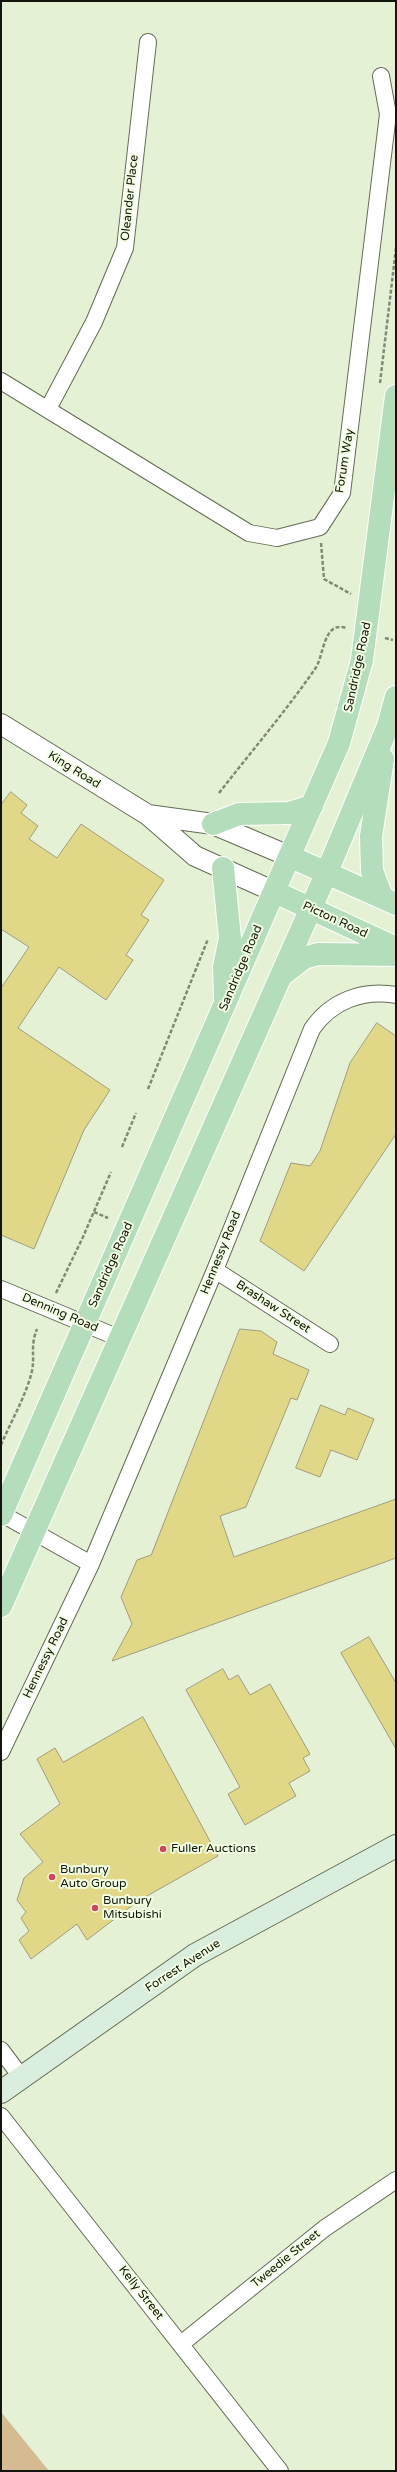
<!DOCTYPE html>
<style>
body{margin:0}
#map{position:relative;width:397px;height:2472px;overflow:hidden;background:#e5f1d4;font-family:"Varela Round",sans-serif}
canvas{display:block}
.frame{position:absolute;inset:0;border:2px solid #12160c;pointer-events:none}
</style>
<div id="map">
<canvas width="397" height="2472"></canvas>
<div class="frame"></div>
</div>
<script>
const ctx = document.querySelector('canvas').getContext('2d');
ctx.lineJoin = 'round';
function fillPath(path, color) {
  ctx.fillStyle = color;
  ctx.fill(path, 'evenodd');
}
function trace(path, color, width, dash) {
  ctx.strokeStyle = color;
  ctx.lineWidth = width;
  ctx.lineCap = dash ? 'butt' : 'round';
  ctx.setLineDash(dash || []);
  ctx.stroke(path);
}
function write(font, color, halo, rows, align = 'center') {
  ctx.font = font + ' "Varela Round",sans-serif';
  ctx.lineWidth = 4;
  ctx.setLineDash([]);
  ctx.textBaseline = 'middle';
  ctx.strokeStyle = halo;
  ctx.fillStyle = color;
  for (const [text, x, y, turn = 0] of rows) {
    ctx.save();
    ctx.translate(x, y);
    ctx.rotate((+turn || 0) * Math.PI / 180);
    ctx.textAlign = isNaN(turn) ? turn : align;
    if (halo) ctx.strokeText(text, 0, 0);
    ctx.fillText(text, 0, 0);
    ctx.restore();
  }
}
const green = new Path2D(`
 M1,2412L49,2471H1Z`);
const building = new Path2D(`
 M11,792L27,805L21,813L38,826L29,839L57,858L81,824L164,880L141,915L149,920L126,955L133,960L106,1000L59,967L18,1028L110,1090L84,1130L34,1249L1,1235V988L29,947L1,929V805Z
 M377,1023L396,1036V1134L304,1271L260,1241L291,1163L310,1166L320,1151L350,1063Z
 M240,1329L261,1331L277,1342L273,1354L309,1370L297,1400L291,1398L246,1507L220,1516L234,1557L396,1499V1558L112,1661L132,1624L121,1597L137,1560L151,1555Z
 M321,1405L345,1415L348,1408L374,1419L357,1460L331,1450L320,1477L296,1468Z
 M369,1637L396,1683V1749L341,1653Z
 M223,1669L229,1680L238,1675L250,1695L270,1684L310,1754L303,1758L310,1771L289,1783L296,1796L245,1825L228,1794L240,1787L186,1690Z
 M143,1717L218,1856L138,1901L87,1940L77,1924L31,1959L19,1940L29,1931L21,1918L26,1912L17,1900L24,1878L43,1862L20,1834L60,1804L37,1759L55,1748L63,1762Z`);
const path = new Path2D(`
 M380,383L396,248
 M321,543L324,579L351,594
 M385,638L393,640
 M219,793C251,752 285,712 315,669C324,657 323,620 346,628
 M148,1089L208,939
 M122,1147L136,1113
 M94,1212L108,1218
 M56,1293L83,1237L111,1172
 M1,1445C11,1421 26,1396 32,1371C35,1356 30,1346 37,1329`);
const minor = new Path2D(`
 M1,381L249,533L277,538L320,527L342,493L388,114L381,76
 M48,409L94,322L125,248L148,42
 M215,1270L330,1344
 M1,1289L119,1338
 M2,1514L91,1564
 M1,1752L91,1564L215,1270L312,1029C331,1001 363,989 396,995
 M1,2050L22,2078
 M1,2116L280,2471
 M181,2344L325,2228L396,2180`);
const tertiary = new Path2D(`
 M1,724L148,815L195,856L275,892
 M148,815L213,824L291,857`);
const secondary = new Path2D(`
 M1,2092L195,1955L396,1846`);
const primary = new Path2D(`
 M213,824L239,814L289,813L312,806
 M291,857L396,904
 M223,868L230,938L224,967L225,998
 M275,892L396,948
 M382,897L372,871L371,836L383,759
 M282,975L304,958L318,954L396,955
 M1,1515L339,743L362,660L396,396
 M1,1606L327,872L388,726L396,697`);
const markers = [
 [163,1849,4,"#d4445f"],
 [52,1877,4,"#d4445f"],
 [95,1908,4,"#d4445f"]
];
const streetNames = [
 ["Oleander Place",130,198,-84],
 ["Forum Way",345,461,-81],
 ["Sandridge Road",358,667,-78],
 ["King Road",74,770,32],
 ["Picton Road",335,920,25],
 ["Sandridge Road",241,968,-67],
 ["Hennessy Road",221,1253,-68],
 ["Sandridge Road",111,1265,-66],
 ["Brashaw Street",273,1307,33],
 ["Denning Road",60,1313,23],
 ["Hennessy Road",46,1658,-64],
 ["Forrest Avenue",183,1966,-33],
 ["Tweedie Street",286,2259,-39],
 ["Kelly Street",141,2293,52]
];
const poiNames = [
 ["Fuller Auctions",171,1849],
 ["Bunbury",60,1870],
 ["Auto Group",60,1884],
 ["Bunbury",103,1901],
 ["Mitsubishi",103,1915]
];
fillPath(green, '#d4bb91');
fillPath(building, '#e0d887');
trace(building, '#9f9c80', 1);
trace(minor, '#626c53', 18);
trace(tertiary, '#626c53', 22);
trace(secondary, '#626c53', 24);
trace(primary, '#fff', 24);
trace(path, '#818a76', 2.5, [4, 2]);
trace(minor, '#fff', 16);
trace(tertiary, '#fff', 20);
trace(secondary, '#daeedd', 22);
trace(primary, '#b4ddbb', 22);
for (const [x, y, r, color] of markers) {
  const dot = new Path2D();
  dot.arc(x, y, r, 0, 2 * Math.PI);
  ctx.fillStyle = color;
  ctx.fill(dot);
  trace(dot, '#f2fee1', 1.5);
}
write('12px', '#12160c', '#f2fee1', streetNames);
write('12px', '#12160c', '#f2fee1', poiNames, 'left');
</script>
